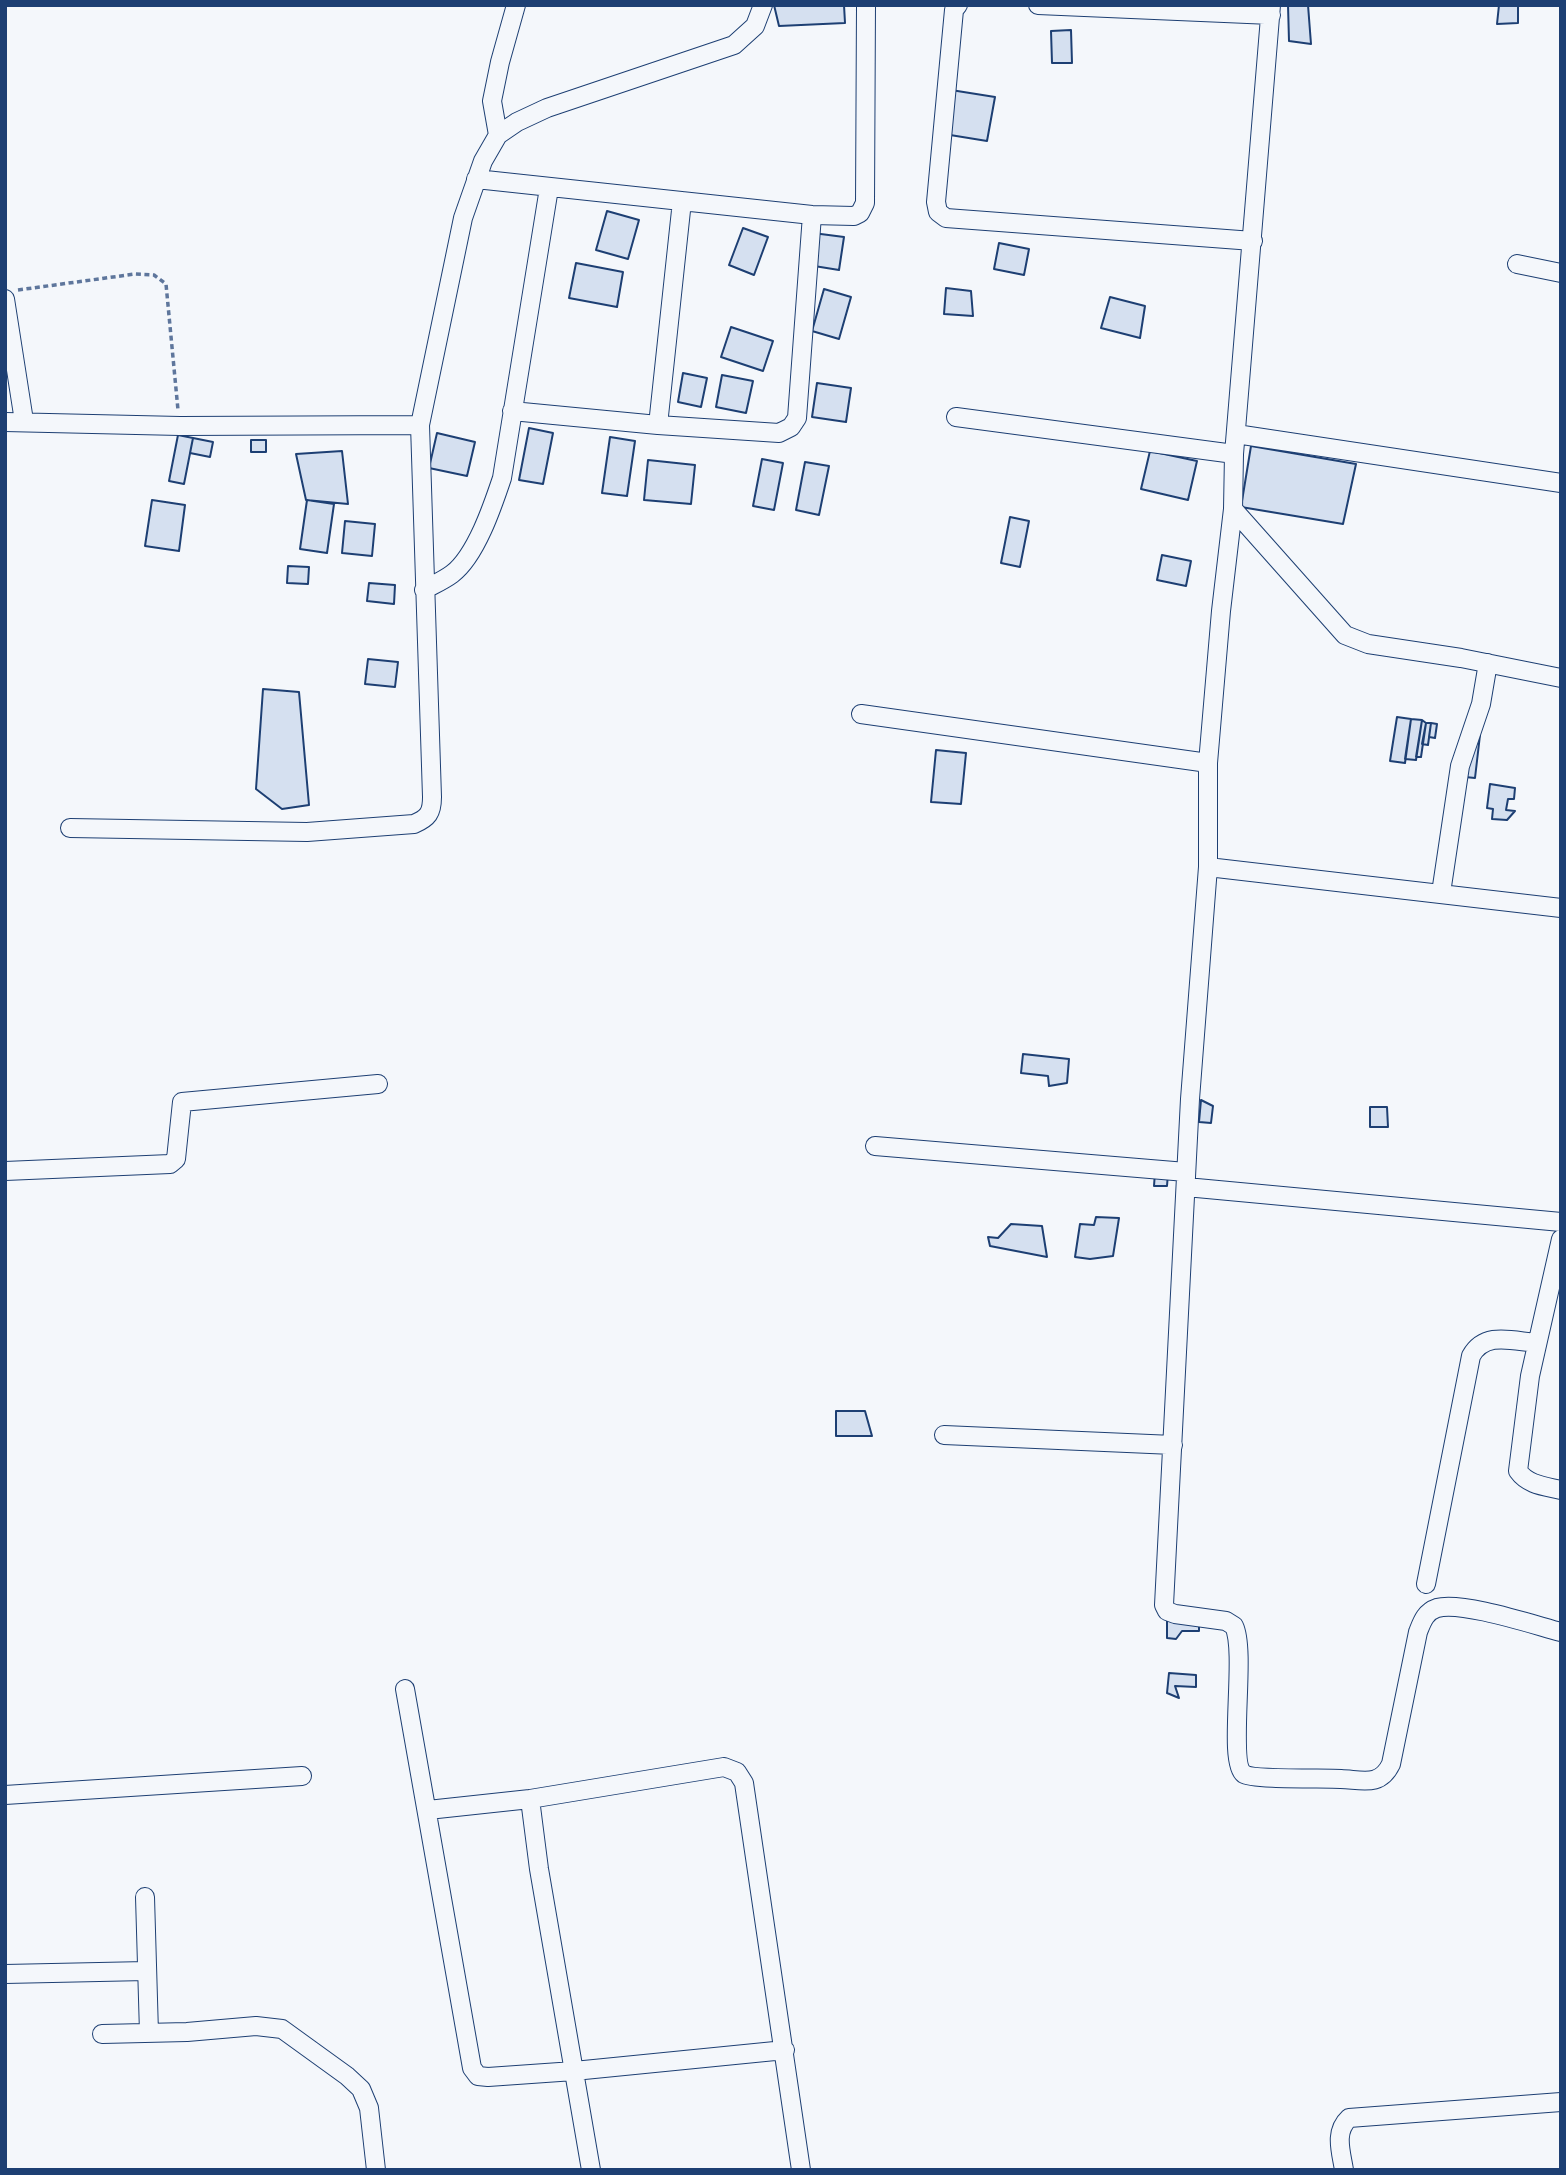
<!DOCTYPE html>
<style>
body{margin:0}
#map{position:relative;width:1566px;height:2175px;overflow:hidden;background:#f4f7fb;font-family:"Roboto Serif",serif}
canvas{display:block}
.frame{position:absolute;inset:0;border:7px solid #1d3f73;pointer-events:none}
</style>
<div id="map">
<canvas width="1566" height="2175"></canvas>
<div class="frame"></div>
</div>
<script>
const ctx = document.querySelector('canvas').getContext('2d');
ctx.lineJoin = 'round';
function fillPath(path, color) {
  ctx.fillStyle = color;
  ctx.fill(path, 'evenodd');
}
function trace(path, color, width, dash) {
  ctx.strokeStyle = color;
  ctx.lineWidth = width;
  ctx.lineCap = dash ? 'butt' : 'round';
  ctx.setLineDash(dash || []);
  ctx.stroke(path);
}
const building = new Path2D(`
 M774,5H844L845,23L779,26Z
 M1288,5H1308L1311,44L1289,41Z
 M1499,5H1518V23L1497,24Z
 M1071,30L1072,63H1052L1051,31Z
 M951,90L995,97L987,141L944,134Z
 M607,211L639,220L628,259L596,250Z
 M743,228L768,237L754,275L729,265Z
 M813,233L844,237L839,270L808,265Z
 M999,243L1029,249L1024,275L994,269Z
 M576,263L623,272L617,307L569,298Z
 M946,288L971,291L973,316L944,314Z
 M824,289L851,297L839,339L812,331Z
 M1110,297L1145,306L1140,338L1101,328Z
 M731,327L773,341L763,371L721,357Z
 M683,373L707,378L701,407L678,402Z
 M722,375L753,381L746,413L716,407Z
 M817,383L851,388L846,422L812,417Z
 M529,428L553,433L543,484L519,480Z
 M437,433L475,442L467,476L429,468Z
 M178,435L193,438L184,484L169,481Z
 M610,437L635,441L627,496L602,493Z
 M193,438L213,442L210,457L190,453Z
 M251,440H266V452H251Z
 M1251,446L1356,464L1343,524L1241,507Z
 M342,451L348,504L306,500L296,454Z
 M1150,451L1197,461L1188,500L1141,489Z
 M762,459L783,463L774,510L753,506Z
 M648,460L695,465L691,504L644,500Z
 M805,462L829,466L819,515L796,510Z
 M152,500L185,505L179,551L145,546Z
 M307,500L334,504L327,553L300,549Z
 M1010,517L1029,521L1020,567L1001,563Z
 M345,521L375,524L372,556L342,553Z
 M1162,555L1191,561L1186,586L1157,580Z
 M288,566L309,567L308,584L287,583Z
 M369,583L395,585L394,604L367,601Z
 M368,659L398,662L395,687L365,684Z
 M263,689L299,692L309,805L282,809L256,789Z
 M1397,717L1411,719L1405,763L1390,761Z
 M1411,719L1422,720L1416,760L1405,759Z
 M1422,720L1426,723L1421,757H1416Z
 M1426,723H1431L1428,745L1422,744Z
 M1431,723L1437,724L1435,738L1429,737Z
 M1471,734L1480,735L1475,778L1465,777Z
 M936,750L966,753L961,804L931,802Z
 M1490,784L1515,788L1514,799H1508L1506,810L1515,811L1507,820L1492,819L1493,809L1487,808Z
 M1023,1054L1069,1059L1067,1083L1049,1086L1048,1076L1021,1073Z
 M1201,1100L1213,1106L1211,1123L1199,1122Z
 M1370,1107H1387L1388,1127H1370Z
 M1155,1172L1168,1173L1167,1186H1154Z
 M1096,1217L1119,1218L1113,1256L1090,1259L1075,1257L1080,1224L1094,1225Z
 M1011,1224L1042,1226L1047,1257L990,1246L988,1237L998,1238Z
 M836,1411H865L872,1436H836Z
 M1167,1620H1199V1631H1182L1176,1639L1167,1638Z
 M1169,1673L1196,1675V1687L1175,1686L1179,1698L1167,1693Z`);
const path = new Path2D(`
 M18,290L135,274L154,275L166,284L178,410`);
const minor = new Path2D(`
 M958,5L954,10L936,202L938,212L946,218L1253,241
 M1038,5L1271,15
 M1271,5L1234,454L1233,509L1221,611L1208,763V867L1190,1099L1164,1605L1167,1611L1175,1614L1226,1621L1234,1626C1247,1653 1227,1762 1244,1774C1253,1780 1325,1778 1341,1779C1363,1780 1380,1787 1391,1764L1418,1632C1422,1622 1425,1612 1437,1608C1462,1601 1534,1625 1561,1632
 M498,135L492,101L500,62L516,5
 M476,179L812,215L854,216L860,213L865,203L866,5
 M1517,264L1561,273
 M5,299L24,421
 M512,411L658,425L779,433L791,427L797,418L812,215
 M956,417L1234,454
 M5,422L180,426L420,425
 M658,425L682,201
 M1236,434L1561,483
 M1233,509L1345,635L1368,644L1461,658L1561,678
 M424,590C433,585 444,580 452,574C476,556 493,505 502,478L549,188
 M861,714L1208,763
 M70,828L307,832L414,824C428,818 432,813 432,797L420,425L463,218L483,161L498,135L517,122L547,108L734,45L755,26L763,5
 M1208,867L1561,908
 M1441,893L1460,766L1481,704L1488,663
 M875,1146L1186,1172
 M5,1171L170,1164L176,1159L182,1102L378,1084
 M1186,1187L1561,1222
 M1561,1239L1530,1376L1518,1471C1528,1485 1544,1486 1561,1490
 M944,1435L1173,1445
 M1426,1584L1471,1356C1485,1331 1512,1341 1537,1343
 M405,1689L472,2068L478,2076L488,2077L574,2071L785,2050
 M5,1795L302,1776
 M530,1799L539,1869L591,2170
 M428,1810L530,1799L724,1767L737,1772L744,1783L801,2170
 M145,1897L149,2033
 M5,1974L146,1971
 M102,2034L187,2032L256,2026L282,2029L347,2076L361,2089L369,2108L376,2170
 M1344,2170C1341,2151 1334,2132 1349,2118L1561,2102`);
fillPath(building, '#d5e0f0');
trace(building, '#1d3f73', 2);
trace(minor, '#1d3f73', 20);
trace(path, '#5e769c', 3.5, [5, 3.5]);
trace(minor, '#f4f7fb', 18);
</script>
